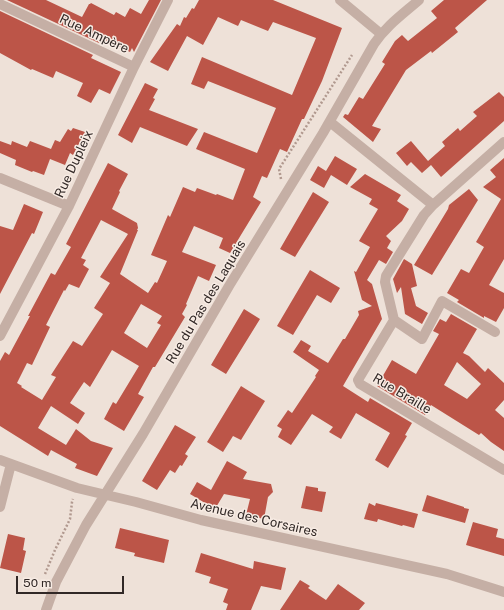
<!DOCTYPE html>
<meta charset="utf-8">
<style>
body{margin:0}
#map{position:relative;width:504px;height:610px;overflow:hidden;background:#eee1d8;font-family:"Public Sans",sans-serif}
canvas{display:block}
.scale{position:absolute;left:16px;top:576px;width:108px;height:18px;box-sizing:border-box;border:2px solid #312826;border-top:0;padding-left:5px;font-size:12px;line-height:14px;white-space:nowrap;color:#312826;-webkit-text-stroke:3px #f7ebe3;paint-order:stroke}
</style>
<div id="map">
<canvas width="504" height="610"></canvas>
<div class="scale">50 m</div>
</div>
<script>
const ctx = document.querySelector('canvas').getContext('2d');
ctx.lineJoin = 'round';
function fillPath(path, color) {
  ctx.fillStyle = color;
  ctx.fill(path, 'evenodd');
}
function trace(path, color, width, dash) {
  ctx.strokeStyle = color;
  ctx.lineWidth = width;
  ctx.lineCap = dash ? 'butt' : 'round';
  ctx.setLineDash(dash || []);
  ctx.stroke(path);
}
function write(font, color, halo, rows, align = 'center') {
  ctx.font = font + ' "Public Sans",sans-serif';
  ctx.lineWidth = 3;
  ctx.setLineDash([]);
  ctx.textBaseline = 'middle';
  ctx.strokeStyle = halo;
  ctx.fillStyle = color;
  for (const [text, x, y, turn = 0] of rows) {
    ctx.save();
    ctx.translate(x, y);
    ctx.rotate((+turn || 0) * Math.PI / 180);
    ctx.textAlign = isNaN(turn) ? turn : align;
    if (halo) ctx.strokeText(text, 0, 0);
    ctx.fillText(text, 0, 0);
    ctx.restore();
  }
}
const building = new Path2D(`
 M7,0H46L82,17L89,4H90L91,3L114,15L116,12L125,17L130,8L141,14L149,0H161L134,52L132,48L130,52L101,38L99,43Z
 M199,0H273L342,28L322,81L304,119H302L287,152L280,149L267,178L262,176L253,197L261,202L230,253L219,248L223,238L194,226L182,252L216,265L209,281L198,276L186,304L187,305L182,314L185,317L155,367H153L138,394L144,397L124,431L104,419L113,402L116,404L139,366L112,350L90,387L84,382L70,403L85,413L78,424L51,406L38,428L66,445L76,429L91,441L113,448L97,476L75,468L77,464L51,450L48,456L0,426V361L5,352L9,355L30,316H28L51,273L55,275L71,247L66,244L108,163L128,174L119,191L120,192L112,209L137,223L138,228L137,230H138L120,274L148,293L155,282L157,283L167,261L151,255L168,215L170,217L183,187L195,192L197,188L216,195L217,194L233,200L245,169L196,149L204,132L257,153L276,108L208,81L204,89L191,84L202,57L292,95L316,38L273,22L268,31L241,20L238,26L218,17L203,45L187,36L168,71L150,62L177,24L180,26L184,17L186,18L192,8L194,9ZM101,220L128,234L100,277L110,283L94,308L103,314L82,346L73,341L51,375L56,377L42,400L21,387L22,386L17,383L27,363L32,365L50,327L46,325L64,290L65,291L69,284L79,288L89,269L83,265L86,260L81,258ZM141,304L162,316L157,323L161,325L147,348L124,333Z
 M444,0H487L455,28L458,32L432,53L431,51L406,70L372,126L381,129L373,142L343,117L345,114L348,115L359,97L363,99L385,64L382,62L395,41L402,35L408,41L437,18L431,11Z
 M0,11L93,55L91,58L121,72L110,94L99,89L91,103L77,96L83,83L56,71L53,78L32,69L31,70L0,53Z
 M145,83L158,89L153,98L155,99L149,110L198,129L187,146L140,127L132,143L118,135Z
 M499,92L504,97V121L441,177L431,165L422,173L411,162L407,166L396,153L411,141L428,161L445,146L442,142L458,128L460,131L477,116L473,112Z
 M73,128L85,132L73,155L70,153L65,165L50,159L44,175L33,171L32,172L15,165L16,160L0,153V141L11,145L12,141L27,147L30,141L51,149L55,140L60,142L68,129L71,131Z
 M335,156L357,169L347,185L331,175L324,188L310,180L318,166L326,171Z
 M504,158V259L489,285L504,293V308L496,322L484,316V318L457,302L459,300L447,293L461,269L469,273L484,247L476,242L501,199L483,187L496,177L490,170Z
 M365,174L401,195L397,201L409,209L402,221L386,236L391,241L387,248L393,252L386,264L379,260L367,280L372,284L382,319L343,386L368,402L370,398L412,423L405,435L407,436L388,468L375,460L390,433L356,413L341,439L329,432L333,427L312,414L291,445L278,437L282,429L277,426L288,410L292,413L316,377L315,376L319,370L293,352L301,340L311,346L308,351L328,363L343,339H345L359,315L358,311L372,306L362,300L354,271L356,272L370,247L359,241L378,209L369,204L372,199L350,187Z
 M469,189L478,200L432,275L414,265L448,209L449,205Z
 M313,192L329,202L295,257L280,249Z
 M24,204L43,212L34,234L32,233L0,294V226L13,230Z
 M404,259L412,264L417,286L411,288L416,306L428,313L422,324L405,314L401,287L397,293L393,279Z
 M310,270L340,288L331,303L317,295L293,335L277,326Z
 M244,309L260,319L226,374L211,365Z
 M451,314L477,329L463,353L469,356L485,372L488,368L504,383V400L495,410L504,418V451L491,442L481,433L479,435L431,405L425,415L377,386L392,360L416,374L439,334L433,331L440,319L446,322ZM457,362L481,384L467,399L444,385Z
 M241,386L265,401L241,440L233,436L223,452L207,442Z
 M175,425L196,437L185,454L188,456L182,466L180,465L175,473L170,470L157,490L142,481Z
 M227,461L247,472L243,479L271,484L273,492L268,497L264,519L246,515L250,499L224,494L215,509L190,494L197,482L211,490Z
 M306,486L318,488V491L326,492L322,512L301,508Z
 M427,495L464,507V508L469,509L465,523L422,511Z
 M369,503L375,506L376,503L418,514L414,528L403,525L402,526L378,519L377,522L364,519Z
 M473,522L498,529L496,537L504,539V556L466,545Z
 M120,528L169,540L164,563L134,556L135,553L115,548Z
 M8,534L25,538L23,550L26,551L21,573L0,568Z
 M201,553L253,569L254,561L286,568L281,590L261,586L251,610H226L228,604L223,602L228,589L209,583L211,577L195,572Z
 M300,580L310,586L308,588L326,600L338,584L365,603L359,610H280Z`);
const path = new Path2D(`
 M281,179L279,169L352,55
 M45,574L55,550L70,519L72,502L73,499`);
const minor = new Path2D(`
 M340,0L381,34
 M0,4L134,67
 M330,122L433,205L504,142
 M0,178L69,206
 M433,205L424,215L386,276L385,282L394,320L358,380L360,384L504,470
 M394,320L422,339L442,301L495,332
 M0,336L69,206L134,67L168,0
 M0,460L77,488L136,502L201,520L447,574L504,592
 M0,507L11,464
 M46,610L56,582L86,525L143,434L229,286L323,133L374,44C386,26 403,14 419,0`);
const streetNames = [
 ["Rue Ampère",94,34,25],
 ["Rue Dupleix",74,164,-65],
 ["Rue du Pas des Laquais",206,302,-59],
 ["Rue Braille",402,394,31],
 ["Avenue des Corsaires",254,518,13]
];
fillPath(building, '#bc5548');
trace(path, '#b1998f', 2.5, [2, 2]);
trace(minor, '#c5afa5', 10);
write('13px', '#312826', '#f7ebe3', streetNames);
</script>
